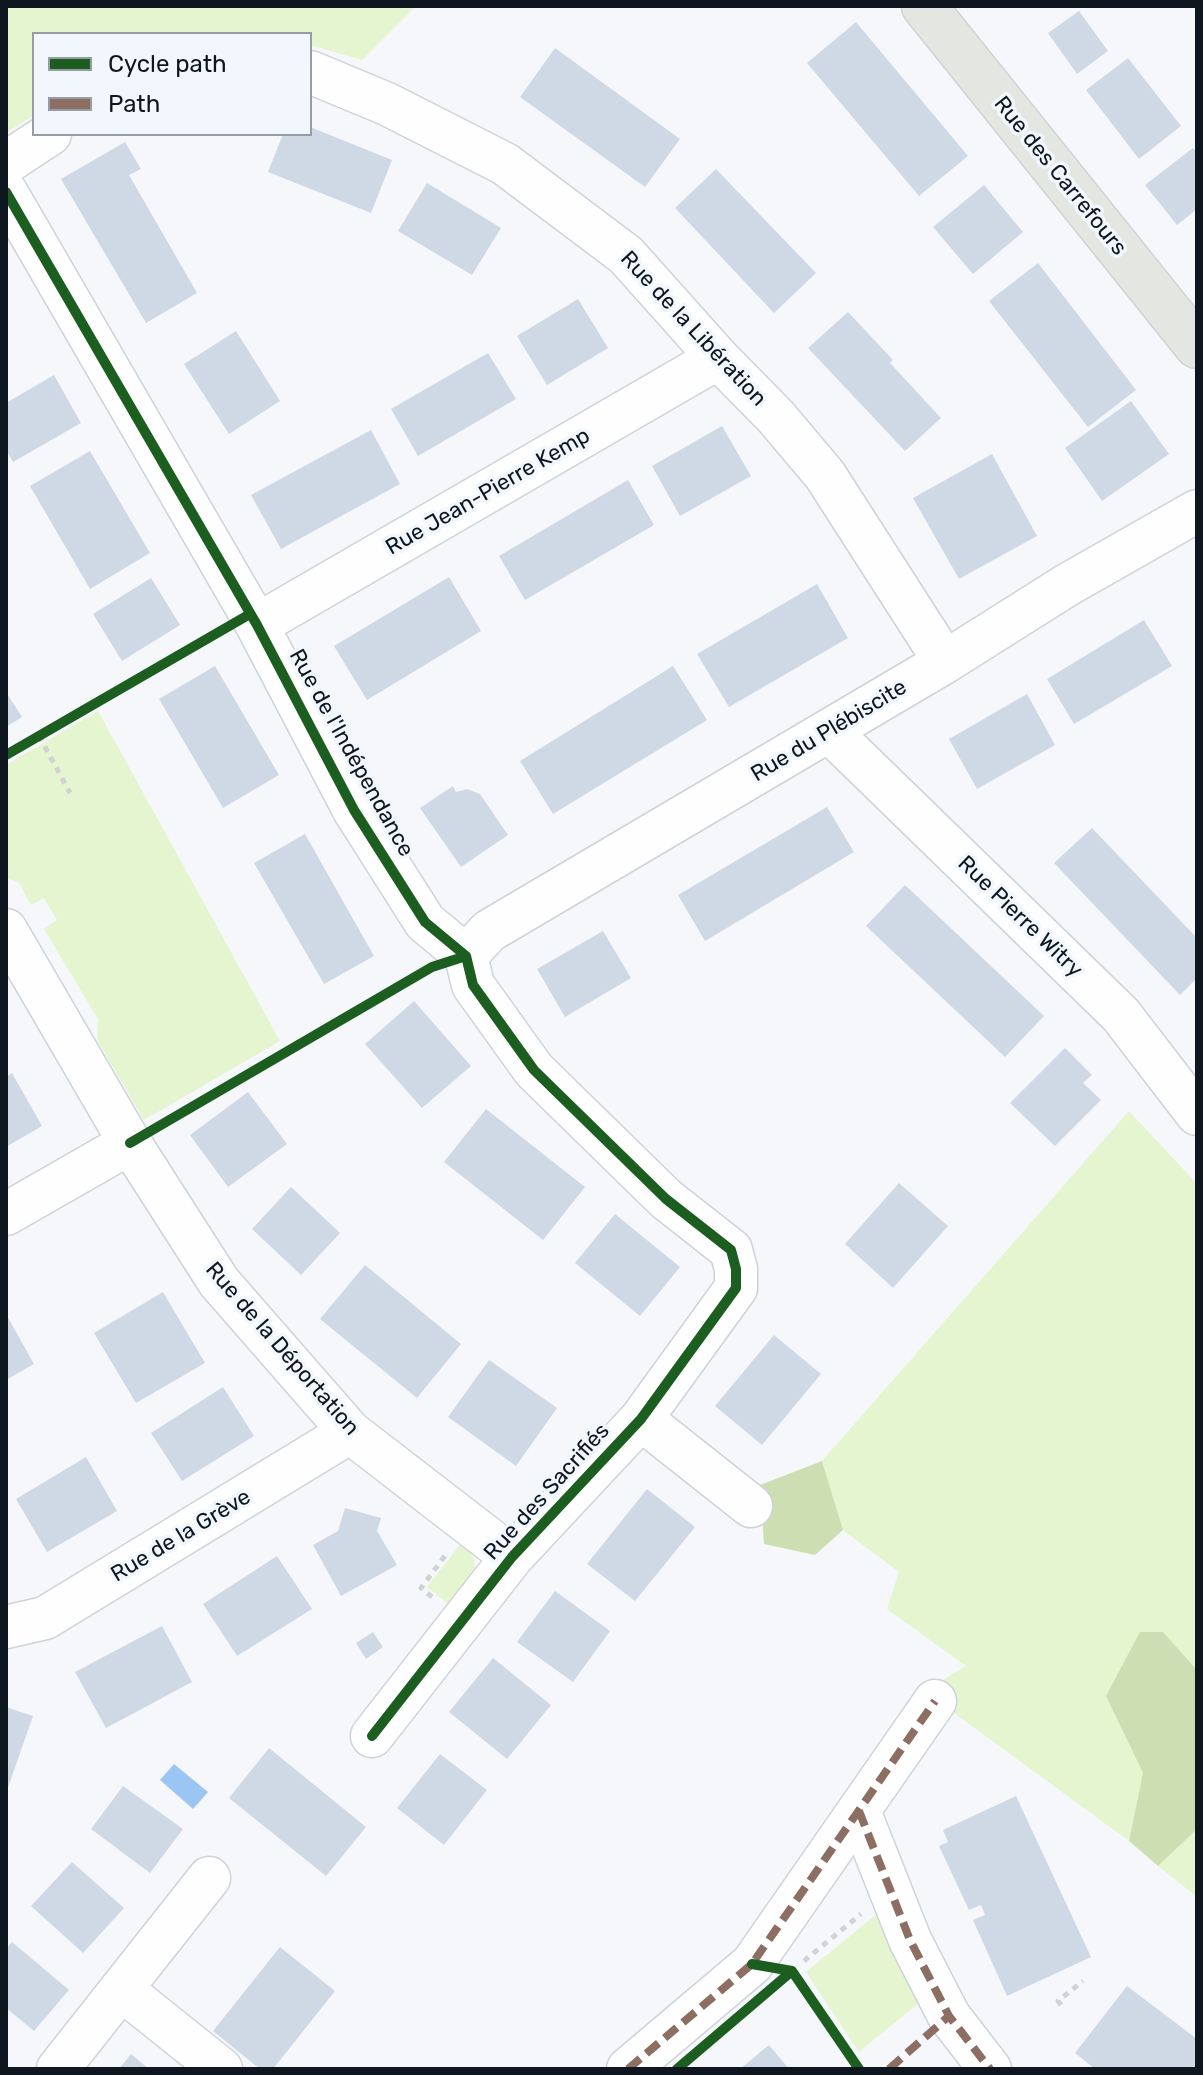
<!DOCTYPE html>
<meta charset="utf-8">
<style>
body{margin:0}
#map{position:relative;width:1203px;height:2075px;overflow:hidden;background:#f5f7fa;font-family:Rubik,sans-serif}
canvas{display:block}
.frame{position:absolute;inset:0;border:8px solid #0e1720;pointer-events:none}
.legend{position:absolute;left:32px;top:32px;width:280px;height:104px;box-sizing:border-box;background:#f2f7fd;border:2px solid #979da5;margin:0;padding:10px 14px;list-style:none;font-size:24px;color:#0e1720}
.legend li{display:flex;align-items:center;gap:16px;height:40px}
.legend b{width:40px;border:2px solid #979da5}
</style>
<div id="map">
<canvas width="1203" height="2075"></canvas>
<div class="frame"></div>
<ul class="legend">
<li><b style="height:10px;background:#1b5e20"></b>Cycle path</li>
<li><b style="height:10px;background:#8d6e63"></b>Path</li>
</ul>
</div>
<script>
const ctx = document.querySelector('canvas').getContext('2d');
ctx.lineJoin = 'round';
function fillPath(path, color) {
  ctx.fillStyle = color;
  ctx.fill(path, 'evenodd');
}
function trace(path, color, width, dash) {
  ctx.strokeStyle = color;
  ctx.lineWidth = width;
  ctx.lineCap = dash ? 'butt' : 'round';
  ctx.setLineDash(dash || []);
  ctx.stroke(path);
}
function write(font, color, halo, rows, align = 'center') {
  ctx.font = font + ' Rubik,sans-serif';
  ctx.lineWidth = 7;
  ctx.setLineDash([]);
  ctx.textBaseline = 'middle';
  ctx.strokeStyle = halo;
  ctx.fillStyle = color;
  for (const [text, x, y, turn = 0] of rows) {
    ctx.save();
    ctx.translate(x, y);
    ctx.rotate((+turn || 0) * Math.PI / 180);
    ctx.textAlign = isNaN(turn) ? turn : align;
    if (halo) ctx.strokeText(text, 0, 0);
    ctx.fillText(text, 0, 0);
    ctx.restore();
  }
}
const green = new Path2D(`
 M6,6H416L362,60L310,45V34H34V115L6,133Z
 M98,711L280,1041L144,1120L97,1040L98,1019L44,929L57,920L44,898L31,905L19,883L6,877V765Z
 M1129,1111L1197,1184V1670L1163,1632L1106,1696L1143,1773L1129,1841L924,1691L966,1666L887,1609L899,1572L843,1530L822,1461Z
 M463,1541C487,1568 470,1583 456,1610L427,1587Z
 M1197,1829V1897L1158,1866Z
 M878,1913L921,2001L859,2052L806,1972Z`);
const forest = new Path2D(`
 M822,1461L843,1530L815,1555L764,1544L760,1485Z
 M1140,1632H1163L1197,1670V1829L1158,1866L1129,1841L1143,1773L1106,1696Z`);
const water = new Path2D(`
 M174,1764L208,1792L193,1809L160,1780Z`);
const building = new Path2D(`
 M1079,11L1108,51L1077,74L1048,33Z
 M856,22L968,156L919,196L807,63Z
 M555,48L680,139L645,187L520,97Z
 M1128,58L1181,126L1139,159L1086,90Z
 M310,127L392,160L371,213L268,172L283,134H310Z
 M125,142L141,169L129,175L197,293L146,323L61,179Z
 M1193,148L1197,153V209L1177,225L1145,185Z
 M716,169L816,273L774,313L675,208Z
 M427,183L501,228L472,275L398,231Z
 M984,185L1023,232L973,274L933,227Z
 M1038,263L1136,390L1088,427L989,301Z
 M578,299L608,348L547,385L517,336Z
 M848,312L893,360L890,363L941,418L905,451L808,348Z
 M236,331L280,401L229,434L184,364Z
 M488,353L516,399L418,456L391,409Z
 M54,375L81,423L13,462L6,450V403Z
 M1131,401L1169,454L1102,501L1065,448Z
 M722,426L751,476L680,516L652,466Z
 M371,430L400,484L281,549L251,495Z
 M90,451L150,553L90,589L30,486Z
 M992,454L1037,536L959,579L913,498Z
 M628,480L654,525L525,600L499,556Z
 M449,577L481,631L367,700L334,646Z
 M151,578L180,625L122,661L93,614Z
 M817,584L848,638L729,707L697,654Z
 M1144,620L1172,666L1074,724L1047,679Z
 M215,666L279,775L223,808L159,699Z
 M673,666L707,720L553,814L520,761Z
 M6,692L22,717L6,727Z
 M1027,694L1055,745L977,789L949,739Z
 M453,786L456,792L467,789L480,794L508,835L461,867L420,808Z
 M827,807L854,852L705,941L678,895Z
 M1092,828L1197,938V978L1180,995L1054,863Z
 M305,834L374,956L324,984L254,863Z
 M905,885L1044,1016L1005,1057L866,926Z
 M603,931L631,978L565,1017L537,969Z
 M414,1001L471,1066L422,1108L365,1044Z
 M1065,1048L1092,1075L1083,1083L1101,1100L1055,1146L1010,1103Z
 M12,1073L42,1126L6,1147V1077Z
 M248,1092L287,1144L228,1187L190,1135Z
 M486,1109L585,1187L543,1240L444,1162Z
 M899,1183L948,1226L893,1288L845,1244Z
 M291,1187L340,1233L301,1275L252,1229Z
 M615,1214L680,1267L640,1316L575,1263Z
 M365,1265L461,1344L417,1398L320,1319Z
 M163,1292L205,1363L136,1403L94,1333Z
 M6,1314L34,1364L6,1380Z
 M774,1335L821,1374L762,1445L715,1406Z
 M489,1360L557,1408L516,1466L448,1417Z
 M223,1387L254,1436L182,1481L151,1433Z
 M86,1457L117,1511L47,1552L16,1499Z
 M647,1489L695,1527L635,1601L587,1564Z
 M345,1508L381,1518L377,1531L397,1565L341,1596L313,1545L338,1531Z
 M277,1556L312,1609L237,1656L203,1604Z
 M555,1591L610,1631L573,1682L517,1642Z
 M162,1626L192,1682L106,1728L75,1672Z
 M373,1632L383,1647L366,1659L356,1643Z
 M493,1658L551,1705L507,1759L449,1712Z
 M6,1707L33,1716L6,1793Z
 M269,1748L366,1827L326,1876L229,1798Z
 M440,1754L487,1790L444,1845L397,1808Z
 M123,1786L183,1829L150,1873L91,1829Z
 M1016,1796L1091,1957L1007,1996L973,1920L985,1915L981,1905L969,1910L939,1846L948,1842L943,1830Z
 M72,1862L124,1908L83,1953L31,1906Z
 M12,1942L69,1990L34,2031L6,2008V1949Z
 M280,1947L335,1991L273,2069H260L213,2031Z
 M1127,1986L1197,2039V2069H1095L1075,2053Z
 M769,2045L789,2069H740Z
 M131,2054L149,2069H119Z`);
const path = new Path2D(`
 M39,736L70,793
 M432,1597L421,1588L447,1553
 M804,1961L861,1914
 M1061,2005L1058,2001L1083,1981`);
const minor = new Path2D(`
 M310,72L387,104L505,164L626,255L718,358L776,417L825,475L945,662
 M6,163L50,134
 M6,192L257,625L354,810L425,922L466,956L473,985L534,1070L666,1199L731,1250L736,1269V1288L641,1419L512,1557L372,1736
 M257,625L718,358
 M829,731L1121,1015L1197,1114
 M6,930L130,1143L219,1282L350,1432L512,1557
 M466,956L489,931L945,662L1067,585L1197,511
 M6,1214L130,1143
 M641,1419L751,1506
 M6,1627L45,1618L350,1432
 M859,1811L910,1940L949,2016L990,2069
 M121,1989L221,2069
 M58,2069L209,1878
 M628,2069L752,1964L935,1701`);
const major = new Path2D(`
 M924,6L1197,346`);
const quiet = new Path2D(`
 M859,1811L910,1940L949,2016L990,2069
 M628,2069L752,1964L935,1701
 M889,2069L949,2016`);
const cycleway = new Path2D(`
 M6,192L257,625L354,810L425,922L466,956L473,985L534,1070L666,1199L731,1250L736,1269V1288L641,1419L512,1557L372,1736
 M6,755L250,614
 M130,1143L432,967L466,956
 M752,1964L792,1971L859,2069
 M677,2069L792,1971`);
const streetNames = [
 ["Rue des Carrefours",1060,176,51],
 ["Rue de la Libération",693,329,47],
 ["Rue Jean-Pierre Kemp",488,492,-30],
 ["Rue du Plébiscite",829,731,-31],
 ["Rue de l'Indépendance",351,753,61],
 ["Rue Pierre Witry",1020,917,44],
 ["Rue de la Déportation",282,1349,49],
 ["Rue des Sacrifiés",547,1492,-48],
 ["Rue de la Grève",181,1536,-31]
];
fillPath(green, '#e5f5cf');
fillPath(forest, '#cddfb2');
fillPath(water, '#9bc6f4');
fillPath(building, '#cfd9e5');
trace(minor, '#ced3da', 45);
trace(major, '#d0d2d5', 47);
trace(path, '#d1d2d4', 5, [6, 6]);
trace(minor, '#fefefe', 42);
trace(major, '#e4e6e1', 44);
trace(quiet, '#8d6e63', 8, [16, 8]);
trace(cycleway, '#1b5e20', 10);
write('22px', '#0e1720', '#f2f7fd', streetNames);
</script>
